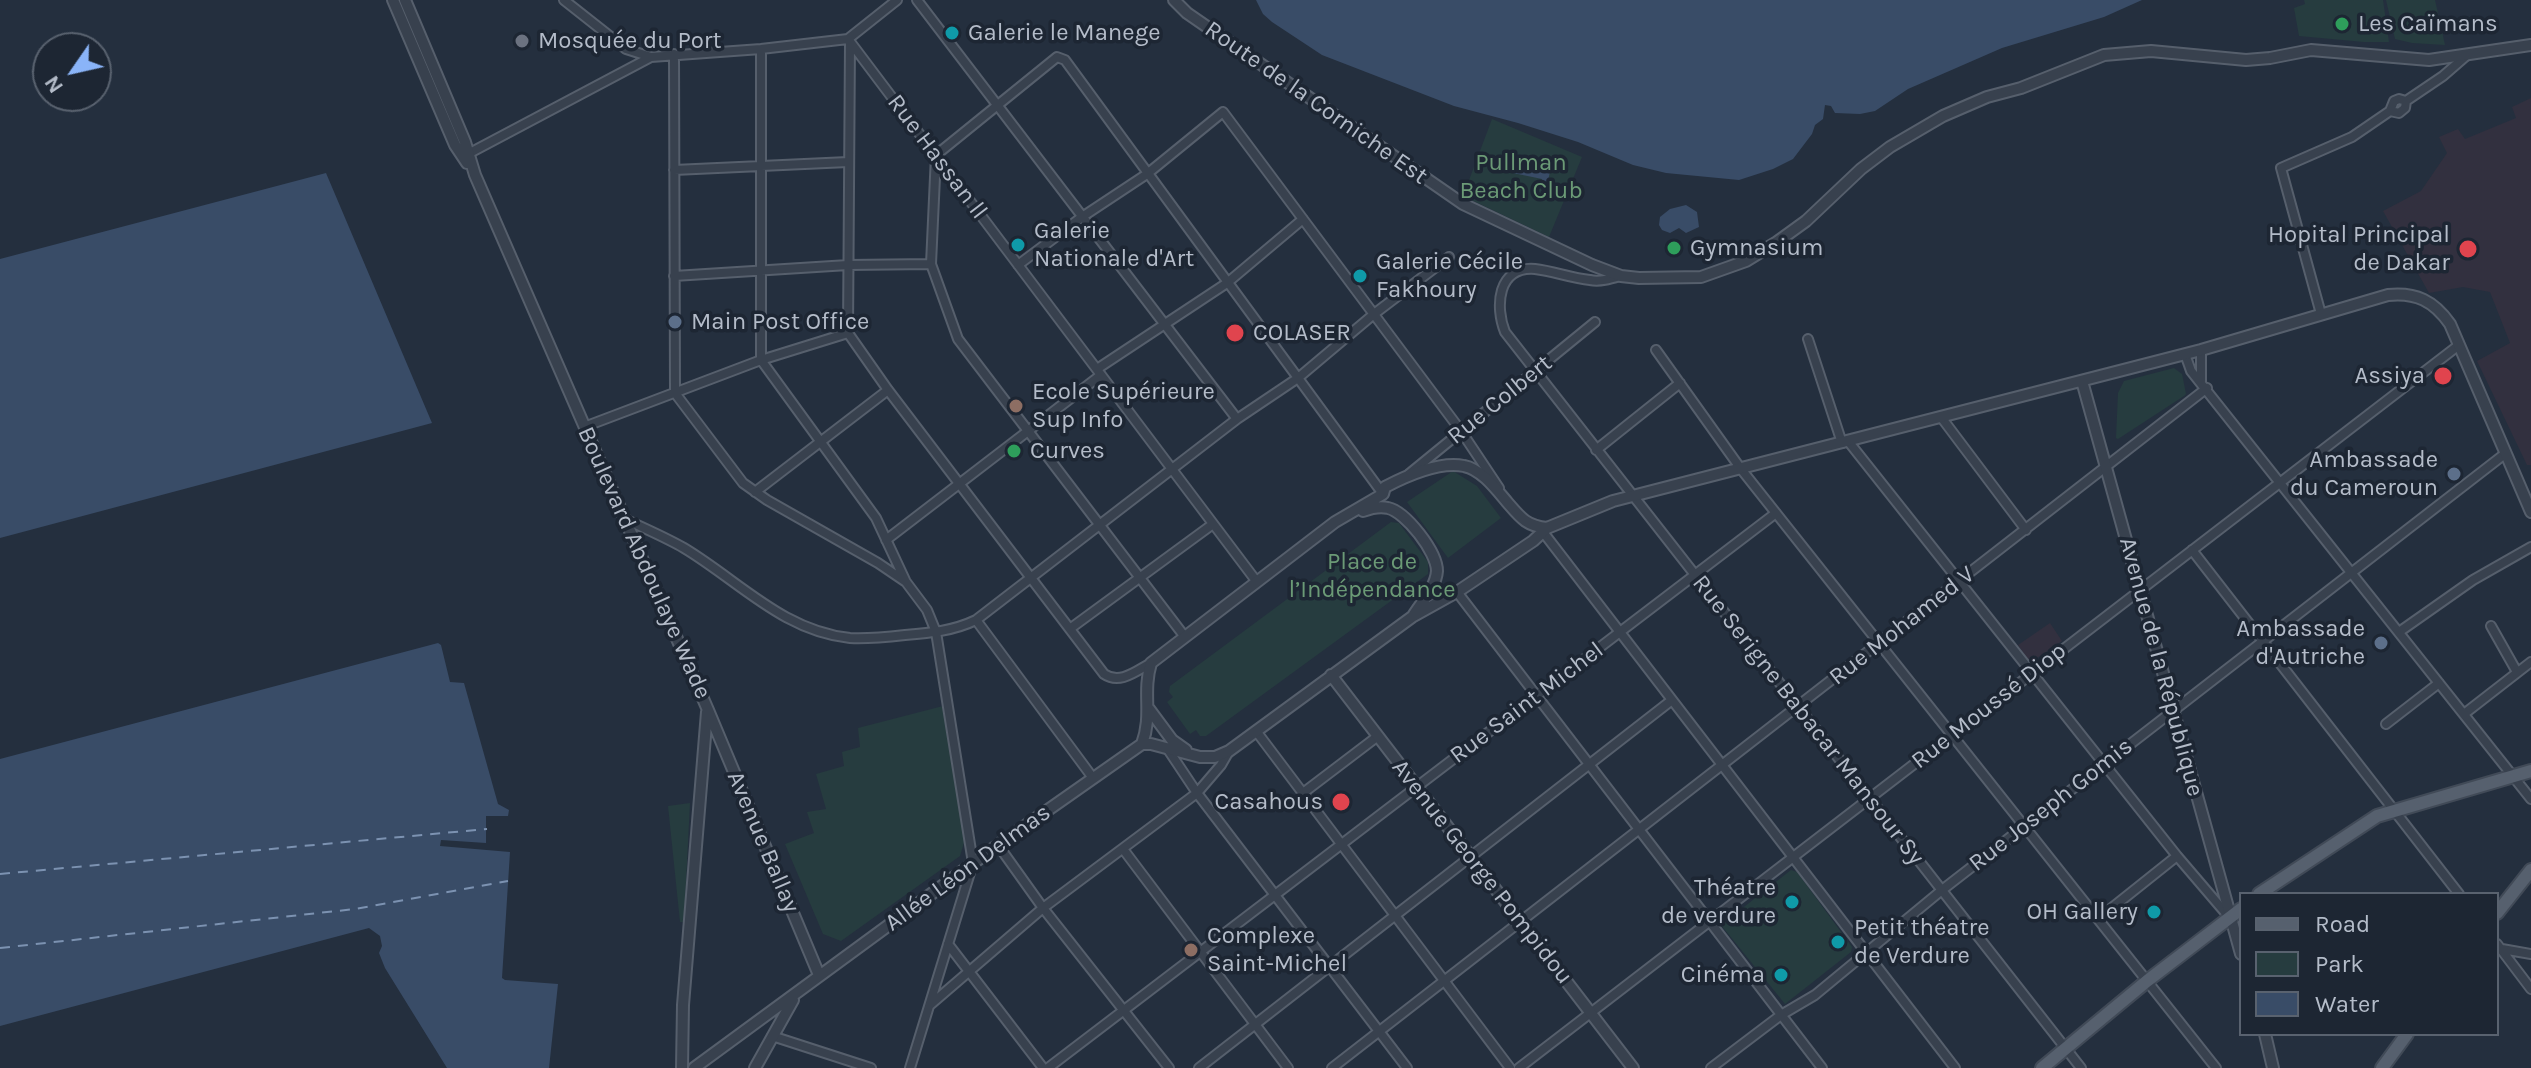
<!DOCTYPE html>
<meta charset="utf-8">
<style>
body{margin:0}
#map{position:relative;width:2531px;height:1068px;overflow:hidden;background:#242f3e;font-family:Karla,sans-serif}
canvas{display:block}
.legend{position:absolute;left:2239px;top:892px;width:260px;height:144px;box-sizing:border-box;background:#1d2633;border:2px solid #59626f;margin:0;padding:10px 14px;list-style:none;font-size:24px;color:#b4bcc9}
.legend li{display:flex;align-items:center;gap:16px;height:40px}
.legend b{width:40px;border:2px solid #59626f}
.north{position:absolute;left:32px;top:32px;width:80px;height:80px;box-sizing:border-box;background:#1d2633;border:2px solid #59626f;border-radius:50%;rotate:236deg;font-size:22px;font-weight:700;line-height:32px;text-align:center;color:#b4bcc9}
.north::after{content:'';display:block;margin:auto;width:28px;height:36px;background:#8ab4f8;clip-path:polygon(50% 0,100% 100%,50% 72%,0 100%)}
</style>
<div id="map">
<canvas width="2531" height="1068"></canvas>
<ul class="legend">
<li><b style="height:10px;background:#56606e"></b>Road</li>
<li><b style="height:22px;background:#263c3f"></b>Park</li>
<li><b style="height:22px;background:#394c67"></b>Water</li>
</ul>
<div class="north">N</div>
</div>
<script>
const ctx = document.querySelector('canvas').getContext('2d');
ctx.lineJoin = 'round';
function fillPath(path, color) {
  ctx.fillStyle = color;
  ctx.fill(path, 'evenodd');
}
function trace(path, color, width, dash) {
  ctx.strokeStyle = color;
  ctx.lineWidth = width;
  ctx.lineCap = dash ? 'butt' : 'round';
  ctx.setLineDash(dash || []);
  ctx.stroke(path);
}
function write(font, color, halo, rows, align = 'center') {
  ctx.font = font + ' Karla,sans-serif';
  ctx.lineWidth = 7;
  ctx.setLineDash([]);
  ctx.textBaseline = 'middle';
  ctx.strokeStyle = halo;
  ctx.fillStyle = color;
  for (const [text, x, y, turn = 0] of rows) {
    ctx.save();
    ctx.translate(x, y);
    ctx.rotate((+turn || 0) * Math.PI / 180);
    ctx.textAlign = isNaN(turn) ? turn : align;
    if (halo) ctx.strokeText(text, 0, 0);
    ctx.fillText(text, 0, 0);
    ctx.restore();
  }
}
const medical = new Path2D(`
 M2531,98V465H2527L2477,361L2510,343L2490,292L2463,287L2429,293L2383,211L2421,191L2447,153L2439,137L2458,129L2465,139L2516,118L2512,107Z
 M2050,623L2062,641L2030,663L2018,645Z`);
const green = new Path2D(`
 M2304,0H2383L2389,42H2364L2299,36L2294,8L2305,4Z
 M2386,0H2435L2445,45L2412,43L2395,39Z
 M1492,119L1582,157L1549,237L1463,196Z
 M2174,368L2182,374L2186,394L2184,396L2118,439L2116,438L2118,393L2124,381Z
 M1453,471L1477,486L1501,518L1448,558L1407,502Z
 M1391,522L1399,523L1428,562V574L1206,736H1200L1196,730L1190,734L1167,702L1173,697L1169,692L1170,686Z
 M943,706L966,836L960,856L841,941L823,934L785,844L814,833L807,812L826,809L816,774L844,766L842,752L860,747L858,728Z
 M690,803L684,922H680L668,806Z
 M1791,870L1797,872L1852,947L1851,952L1785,1004L1721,925Z`);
const water = new Path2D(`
 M1256,0H2142L2104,17L2002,48L1908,89L1875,111L1860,114L1835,113L1831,106L1825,105L1823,119L1815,125L1812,134L1793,159L1773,169L1739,180L1666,173L1633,165L1578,142L1518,123L1454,106L1322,55L1272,22L1263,14Z
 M1517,155L1552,163L1547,185L1541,184L1542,179L1513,173Z
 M326,173L432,423L0,538V259Z
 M1686,205L1697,212L1699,227L1686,233L1679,228L1670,233L1662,230L1659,225L1660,217L1670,209Z
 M438,643L441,645L450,682L464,683L498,804L509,810L508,816H486V843L441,840L440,846L510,852L502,978L505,980L558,984L549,1068H447L385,968L379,953L382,946L380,936L369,928L0,1026V759Z`);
const ferry = new Path2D(`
 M0,874L487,829
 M0,948L355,909L508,881`);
const minor = new Path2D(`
 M564,0L626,49L651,57
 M917,0L1237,419
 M848,39L1257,582
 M848,39L897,0
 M761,49V360L876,518L905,580
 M674,54L675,393L743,483L767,500L878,563L906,582L927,610L936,632L973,863L910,1068
 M2390,111L2399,113L2405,108L2406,101L2443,76L2466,56
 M466,155L651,57L761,49L848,39
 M674,170L848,162
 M1018,265L1082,217L1147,174L1223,112L1461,431L1499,488
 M674,276L848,265L931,264
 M1620,276C1610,279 1600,282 1590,280C1571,278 1553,271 1535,269C1497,266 1495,307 1505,332L2081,1068
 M2321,314L2281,168L2352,137L2390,111L2394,101L2399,99L2406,101
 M848,333L888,390L1104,674C1120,685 1136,671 1151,663
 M848,333L850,42
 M1808,339L1842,443
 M1656,350L1741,469L2216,1068
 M2201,350V381
 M2185,354L2191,371L2531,799
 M1097,369L1227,283L1303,219
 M1941,417L2026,530
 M584,427L761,360L848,333
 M1848,441L2177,856L2230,918
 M1596,450L1680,383
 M1409,474L1595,322
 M755,492L888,390
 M623,518C643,528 665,537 684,548C739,581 783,631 850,638C868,639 887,637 905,635C930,633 953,631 976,620L1237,419L1298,378L1374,314L1449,257
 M1543,532L1955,1068
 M886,540L1101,375
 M2192,550L2459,894
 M1457,592L1822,1068
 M976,620L1093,778
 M2491,626L2517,672
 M1071,628L1213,524
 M2399,632L2473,580L2531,547
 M1185,637L958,339L931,264L936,155L1057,57L1065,60L1383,494
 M2464,714L2531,662
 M2386,724L2439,683
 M1256,731L1510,1068
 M1167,748L1197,793L1407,1068
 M1303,793L1378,736
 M998,845L1043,908L1169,1068
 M1123,849L1288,1068
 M2098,919L2177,856
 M948,944L1043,1068
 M2497,944L2531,989
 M2502,949L2531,954
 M930,1005L1043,908L1197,793L1221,765L1229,751
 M772,1036L871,1068
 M1048,1068L1776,513
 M1199,1068L1672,700
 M1332,1068L2207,388
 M1519,1068L2459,345
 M1711,1068L1781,1015L1815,995L1942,890L2506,453`);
const tertiary = new Path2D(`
 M393,0L455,145L467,163
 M405,0L465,142L475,175L708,710L819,975
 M1174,0L1187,13L1463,204L1592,265L1621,276L1639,278L1701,277L1746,261L1777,242L1806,221L1861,169L1890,147L1943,116L1987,97L2021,88L2104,55L2151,51L2246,60L2270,58L2311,50L2429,60L2531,45
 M2082,381L2241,954
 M1363,511C1371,508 1380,506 1388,508C1406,512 1437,552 1437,571C1436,587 1421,603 1413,616
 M1331,675L1633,1068
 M1149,709L1172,740L1186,750
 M1142,744H1151L1200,757H1215L1229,751L1412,617L1457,592L1533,541L1547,528L1613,501L2201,350L2388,295C2416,292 2434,301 2450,324L2531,512
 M1142,744C1153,714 1142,693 1151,663L1335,522L1383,494L1385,487C1406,476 1439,461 1464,466C1481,469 1496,489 1507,502C1520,517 1526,526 1547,528
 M2265,1034L2273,1068
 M682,1068L683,1005L707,712
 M694,1068L998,845L1142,744
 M755,1068L793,1000`);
const primary = new Path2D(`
 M2259,894L2377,816L2531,771
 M2497,913L2531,870
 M2042,1068L2147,981L2241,909
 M2382,1068L2407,1034`);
const markers = [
 [2342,24,8,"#2e9e5b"],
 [952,33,8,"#0f9aa8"],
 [522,41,8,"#6b7280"],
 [1018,245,8,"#0f9aa8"],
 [1674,248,8,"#2e9e5b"],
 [2468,249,10,"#e0444e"],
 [1360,276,8,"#0f9aa8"],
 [675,322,8,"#5c6f8a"],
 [1235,333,10,"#e0444e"],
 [2443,376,10,"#e0444e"],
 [1016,406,8,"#8d6e63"],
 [1014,451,8,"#2e9e5b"],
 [2454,474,8,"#5c6f8a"],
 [2381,643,8,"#5c6f8a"],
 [1341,802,10,"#e0444e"],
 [1792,902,8,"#0f9aa8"],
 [2154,912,8,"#0f9aa8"],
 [1838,942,8,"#0f9aa8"],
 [1191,950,8,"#8d6e63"],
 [1781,975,8,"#0f9aa8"]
];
const poiNames = [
 ["Les Caïmans",2358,24],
 ["Galerie le Manege",968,33],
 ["Mosquée du Port",538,41],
 ["Galerie",1034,231],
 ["Nationale d'Art",1034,259],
 ["Hopital Principal",2450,235,"right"],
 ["de Dakar",2450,263,"right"],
 ["Gymnasium",1690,248],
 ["Galerie Cécile",1376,262],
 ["Fakhoury",1376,290],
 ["Main Post Office",691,322],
 ["COLASER",1253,333],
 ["Assiya",2425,376,"right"],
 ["Ecole Supérieure",1032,392],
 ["Sup Info",1032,420],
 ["Curves",1030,451],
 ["Ambassade",2438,460,"right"],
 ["du Cameroun",2438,488,"right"],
 ["Ambassade",2365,629,"right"],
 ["d'Autriche",2365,657,"right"],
 ["Casahous",1323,802,"right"],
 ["Théatre",1776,888,"right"],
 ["de verdure",1776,916,"right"],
 ["OH Gallery",2138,912,"right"],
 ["Petit théatre",1854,928],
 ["de Verdure",1854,956],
 ["Complexe",1207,936],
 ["Saint-Michel",1207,964],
 ["Cinéma",1765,975,"right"]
];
const streetNames = [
 ["Route de la Corniche Est",1316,103,35],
 ["Rue Hassan ll",937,157,53],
 ["Rue Colbert",1500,400,-39],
 ["Boulevard Abdoulaye Wade",644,563,66],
 ["Rue Mohamed V",1902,626,-38],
 ["Avenue de la République",2161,667,75],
 ["Rue Saint Michel",1527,703,-37],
 ["Rue Moussé Diop",1989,706,-38],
 ["Rue Serigne Babacar Mansour Sy",1808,720,52],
 ["Rue Joseph Gomis",2051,805,-38],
 ["Avenue Ballay",763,842,67],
 ["Allée Léon Delmas",968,868,-36],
 ["Avenue George Pompidou",1482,872,52]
];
const parkNames = [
 ["Pullman",1521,163],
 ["Beach Club",1521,191],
 ["Place de",1372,562],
 ["l’Indépendance",1372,590]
];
fillPath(medical, '#32303f');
fillPath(green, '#263c3f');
fillPath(water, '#394c67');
trace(ferry, '#7c92b1', 2, [10, 8]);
trace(minor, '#565f6c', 12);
trace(tertiary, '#565f6c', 14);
trace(primary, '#414a57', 16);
trace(minor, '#38414e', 8);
trace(tertiary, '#38414e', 10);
trace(primary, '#56606e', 12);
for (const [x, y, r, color] of markers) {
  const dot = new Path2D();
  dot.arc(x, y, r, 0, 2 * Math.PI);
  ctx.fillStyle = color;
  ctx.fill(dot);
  trace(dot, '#1d2633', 3);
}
write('24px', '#b4bcc9', '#1d2633', poiNames, 'left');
write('24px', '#b4bcc9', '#1d2633', streetNames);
write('24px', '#6b9a76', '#1d2633', parkNames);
</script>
